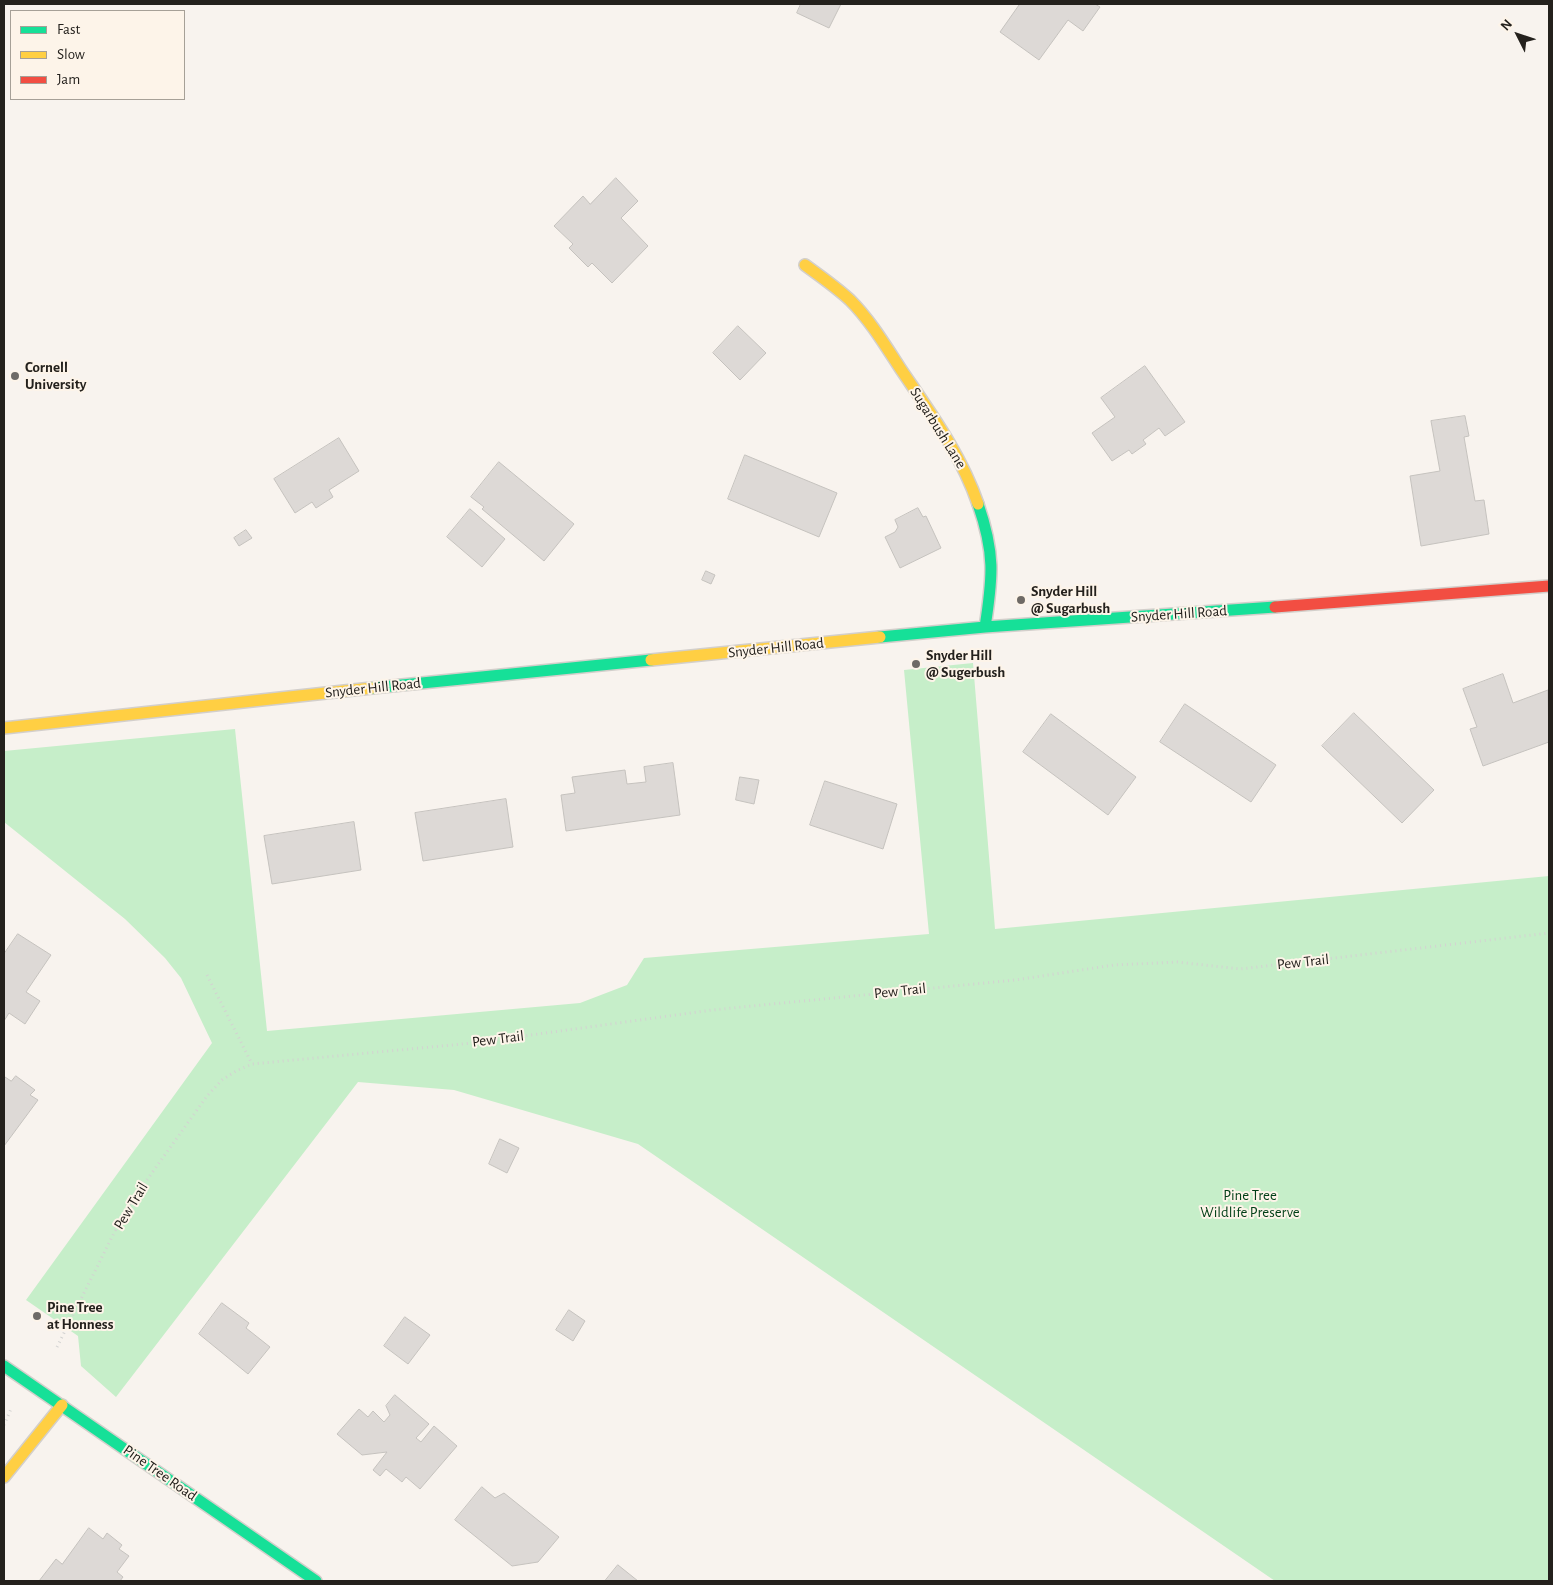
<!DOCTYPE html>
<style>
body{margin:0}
#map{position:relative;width:1553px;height:1585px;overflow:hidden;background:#f8f3ee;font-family:"Alegreya Sans",sans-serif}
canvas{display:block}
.frame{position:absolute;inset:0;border:5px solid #24211d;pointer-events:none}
.legend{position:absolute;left:10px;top:10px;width:175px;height:90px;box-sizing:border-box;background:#fdf4e9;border:1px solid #a6a097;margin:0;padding:6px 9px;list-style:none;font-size:15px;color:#24211d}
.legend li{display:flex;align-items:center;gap:10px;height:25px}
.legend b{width:25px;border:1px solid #a6a097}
.north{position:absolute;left:1493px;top:10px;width:50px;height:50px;-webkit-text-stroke:4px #fdf4e9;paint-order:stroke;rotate:311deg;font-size:14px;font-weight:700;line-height:20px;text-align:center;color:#24211d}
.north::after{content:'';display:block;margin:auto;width:18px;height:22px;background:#24211d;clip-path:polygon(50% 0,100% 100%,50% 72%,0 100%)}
</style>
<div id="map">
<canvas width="1553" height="1585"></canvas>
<div class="frame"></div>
<ul class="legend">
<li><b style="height:6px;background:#16e098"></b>Fast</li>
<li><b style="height:6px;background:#ffcf43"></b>Slow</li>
<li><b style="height:6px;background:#f24e42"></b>Jam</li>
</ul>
<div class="north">N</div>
</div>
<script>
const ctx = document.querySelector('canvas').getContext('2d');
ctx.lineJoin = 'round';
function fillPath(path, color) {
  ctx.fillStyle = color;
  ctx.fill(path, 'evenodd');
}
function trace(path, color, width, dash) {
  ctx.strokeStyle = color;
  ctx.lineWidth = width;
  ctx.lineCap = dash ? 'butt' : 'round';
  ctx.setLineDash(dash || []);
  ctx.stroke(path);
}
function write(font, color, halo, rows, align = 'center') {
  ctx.font = font + ' "Alegreya Sans",sans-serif';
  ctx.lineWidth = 4;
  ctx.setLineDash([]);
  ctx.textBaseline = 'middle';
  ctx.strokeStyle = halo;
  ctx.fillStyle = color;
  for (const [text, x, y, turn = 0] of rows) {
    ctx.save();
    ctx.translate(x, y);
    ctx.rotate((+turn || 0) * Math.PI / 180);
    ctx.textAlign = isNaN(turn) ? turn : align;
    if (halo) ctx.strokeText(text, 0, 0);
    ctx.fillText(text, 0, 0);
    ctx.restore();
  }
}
const green = new Path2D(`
 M973,663L995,929L1549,876V1581H1275L638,1144L454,1090L358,1082L116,1397L81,1366L78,1336L26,1300L212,1043L181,978L165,958L125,919L4,822V751L235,729L267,1031L580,1003L627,985L644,958L929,934L904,670Z`);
const building = new Path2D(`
 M801,4H841L829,28L797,13Z
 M1017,4H1095L1100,7L1083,31L1068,20L1039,60L1000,32L1019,5Z
 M616,178L638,201L621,218L648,246L612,283L592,263L588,267L569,248L573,244L554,226L583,196L590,204Z
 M738,326L766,353L740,380L713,353Z
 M1145,366L1185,422L1165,436L1159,428L1143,440L1146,444L1132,454L1129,450L1112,461L1092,433L1115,417L1101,398Z
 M1465,416L1469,436L1464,437L1475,501L1484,500L1489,534L1421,546L1410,476L1440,471L1431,421Z
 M339,438L359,471L329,490L333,497L316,508L312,502L295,513L274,479Z
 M745,455L837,493L819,537L728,499Z
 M499,462L574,524L544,561L482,509L484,507L471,497Z
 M918,508L923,517L926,516L941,548L900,568L885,537L895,532L898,527L895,520Z
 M470,509L505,539L482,567L447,537Z
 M246,530L252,538L239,546L234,538Z
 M706,571L715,575L711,584L702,580Z
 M1503,674L1513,703L1548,690L1549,742L1483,766L1470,729L1477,727L1463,689Z
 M1185,704L1276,765L1251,802L1160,742Z
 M1354,713L1434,790L1402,823L1322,746Z
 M1051,714L1136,777L1108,815L1023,752Z
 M673,763L680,815L566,831L561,795L575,793L572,777L625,770L627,784L646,782L644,767Z
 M740,777L759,780L754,804L736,800Z
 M825,781L897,804L883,849L810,825Z
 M506,799L513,847L423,861L415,813Z
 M354,822L361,870L272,884L264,836Z
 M18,934L51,955L26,992L40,1001L25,1024L9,1013L4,1021V954Z
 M16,1076L35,1090L30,1095L38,1100L4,1146V1079L5,1077L11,1081Z
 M500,1139L519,1148L507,1173L489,1164Z
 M222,1303L249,1323L246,1328L270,1347L248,1374L199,1334Z
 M569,1310L585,1321L573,1341L556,1330Z
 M405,1317L430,1335L408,1364L384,1346Z
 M395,1395L429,1424L416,1438L421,1442L434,1426L457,1446L420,1489L406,1477L402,1482L386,1469L380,1476L373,1470L387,1452L362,1455L337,1434L359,1409L368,1417L373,1411L384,1422L390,1415L386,1406Z
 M482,1487L495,1498L504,1493L559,1537L538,1562L512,1566L455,1520Z
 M89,1528L103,1539L107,1533L122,1545L119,1549L129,1556L117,1572L123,1577L120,1581H39L56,1559L62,1564Z
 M618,1565L638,1581H605Z`);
const path = new Path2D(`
 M207,975L252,1064
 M57,1347L115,1231L134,1198L207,1096L222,1080L236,1071L252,1064L473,1043L712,1010L1015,980L1114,965L1177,962L1240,969L1549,933
 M4,1425L11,1409`);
const fast = new Path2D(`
 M978,504C995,553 993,576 985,627
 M880,637L985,627L1275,607
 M372,688L651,660
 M4,1366L316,1581`);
const slow = new Path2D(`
 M805,265C820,276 836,287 850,300C870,320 885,345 900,368C929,411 961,454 978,504
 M651,660L880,637
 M4,728L372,688
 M4,1477L62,1405`);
const jam = new Path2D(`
 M1275,607L1549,586`);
const markers = [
 [15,376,5,"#6e6a66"],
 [1021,600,5,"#6e6a66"],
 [916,664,5,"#6e6a66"],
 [37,1316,5,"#6e6a66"]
];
const poiNames = [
 ["Cornell",25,367],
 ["University",25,384],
 ["Snyder Hill",1031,591],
 ["@ Sugarbush",1031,608],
 ["Snyder Hill",926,655],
 ["@ Sugerbush",926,672],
 ["Pine Tree",47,1307],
 ["at Honness",47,1324]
];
const streetNames = [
 ["Sugarbush Lane",938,428,58],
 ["Snyder Hill Road",1179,614,-4],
 ["Snyder Hill Road",776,648,-6],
 ["Snyder Hill Road",373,688,-6],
 ["Pew Trail",1303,962,-6],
 ["Pew Trail",900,991,-6],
 ["Pew Trail",498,1039,-7],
 ["Pew Trail",131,1206,-59],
 ["Pine Tree Road",160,1473,35]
];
const parkNames = [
 ["Pine Tree",1250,1195],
 ["Wildlife Preserve",1250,1212]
];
fillPath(green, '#c6eec9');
fillPath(building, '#ddd9d6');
trace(building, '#c5c2be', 1);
trace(fast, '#d3cfcb', 14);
trace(slow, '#d3cfcb', 14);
trace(jam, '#d3cfcb', 14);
trace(path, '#d3d3d1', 3, [1, 4]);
trace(fast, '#16e098', 11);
trace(slow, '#ffcf43', 11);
trace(jam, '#f24e42', 11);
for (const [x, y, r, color] of markers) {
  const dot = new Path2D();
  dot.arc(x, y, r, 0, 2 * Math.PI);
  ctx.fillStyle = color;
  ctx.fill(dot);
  trace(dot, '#fdf4e9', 2);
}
write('bold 15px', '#24211d', '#fdf4e9', poiNames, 'left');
write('15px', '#24211d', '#fdf4e9', streetNames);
write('15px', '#003f16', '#fdf4e9', parkNames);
</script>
